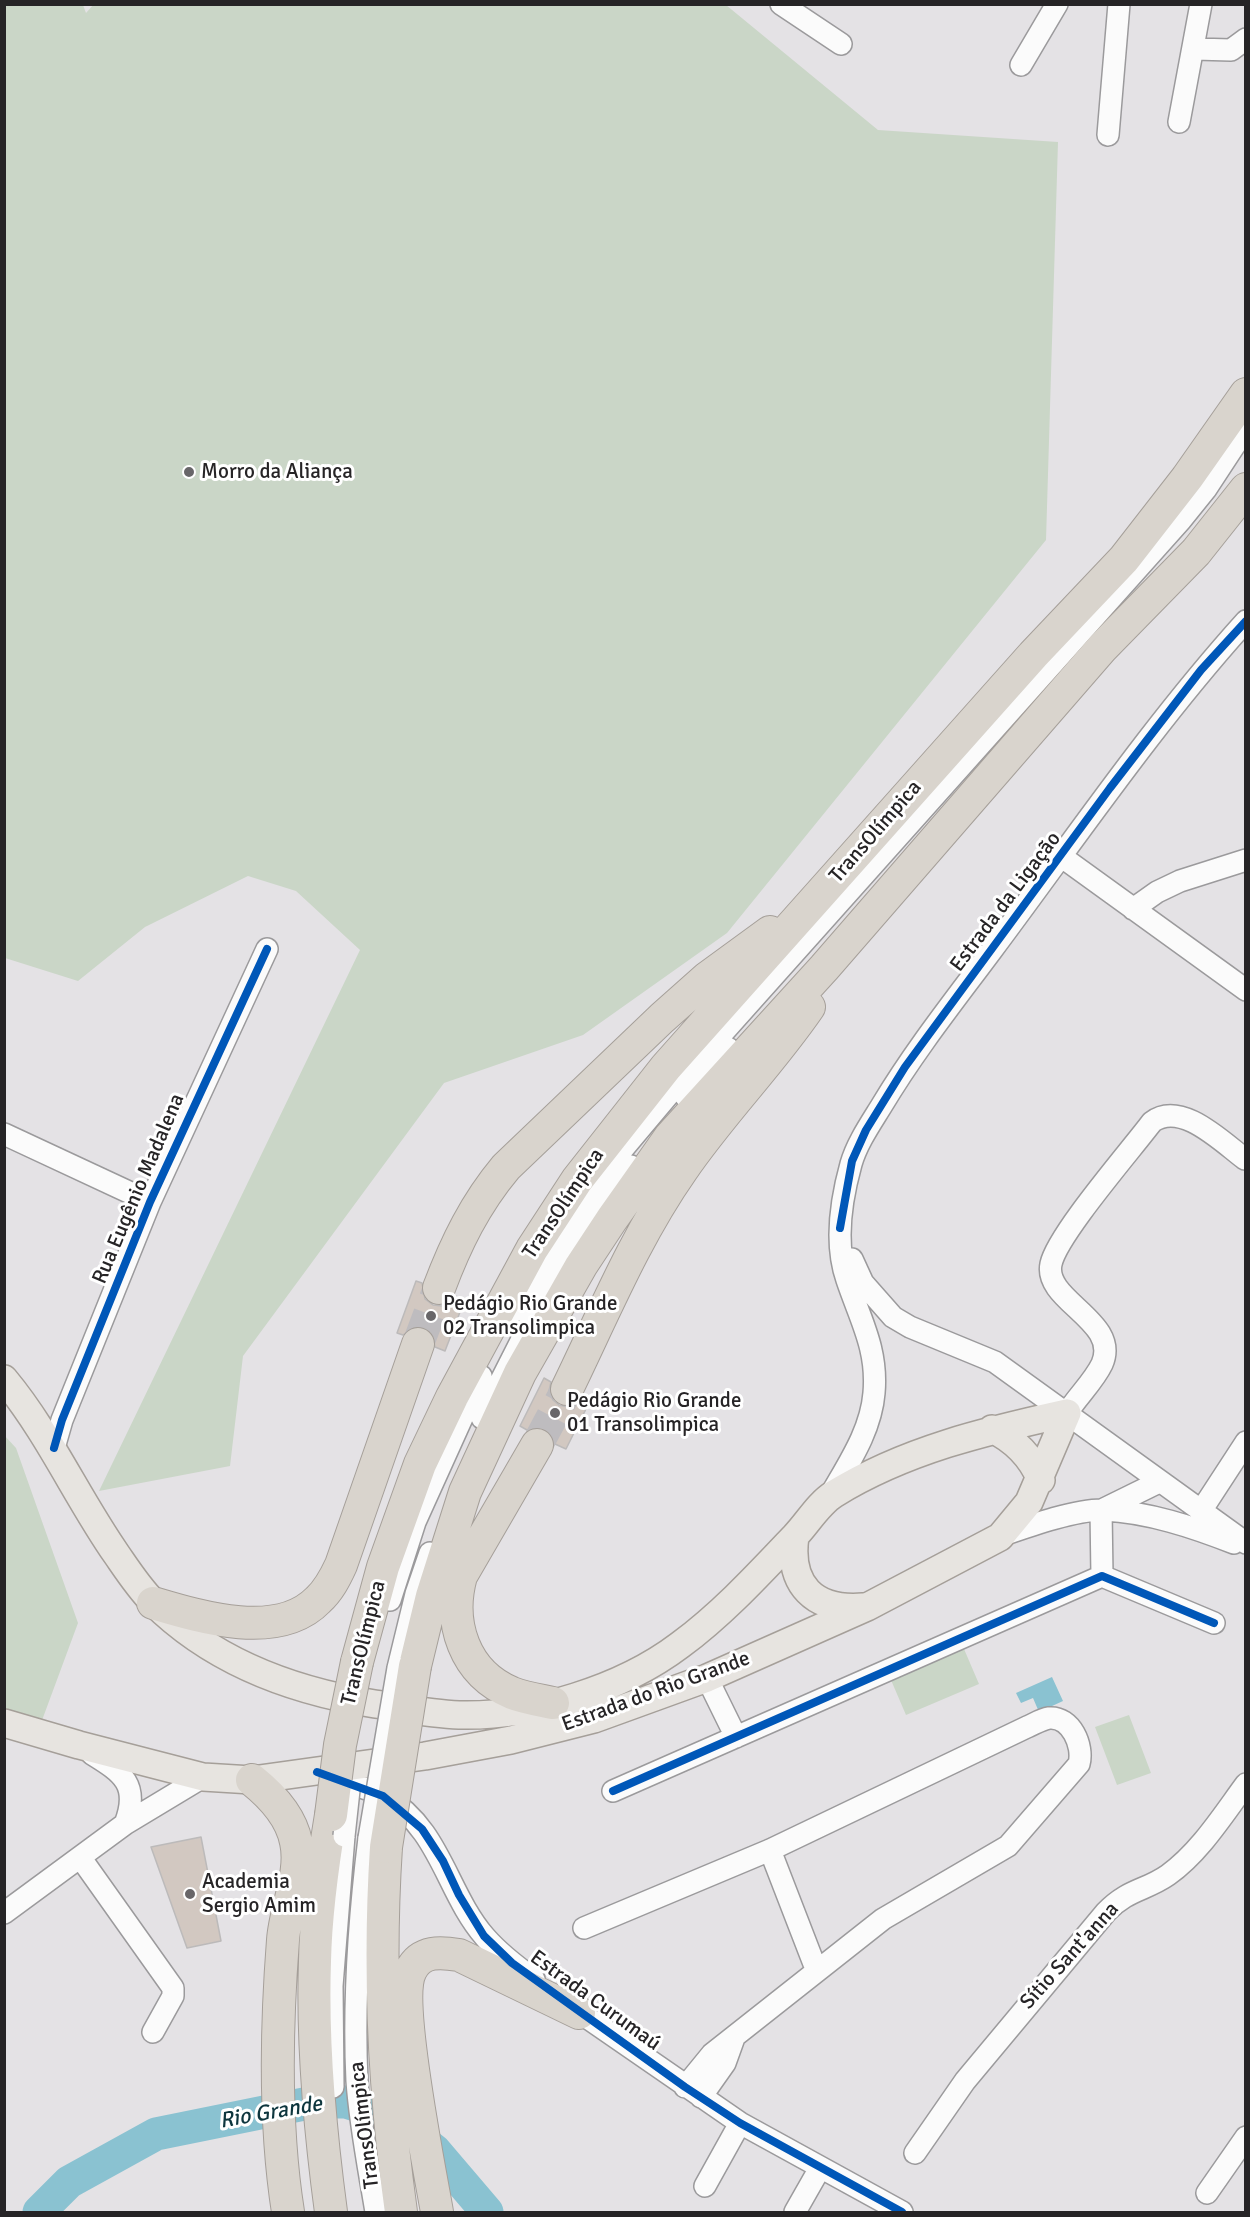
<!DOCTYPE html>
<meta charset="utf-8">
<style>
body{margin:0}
#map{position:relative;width:1250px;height:2217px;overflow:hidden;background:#e4e2e5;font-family:Signika,sans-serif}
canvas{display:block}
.frame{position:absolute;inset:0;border:6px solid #262426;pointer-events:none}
</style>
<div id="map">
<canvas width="1250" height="2217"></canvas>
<div class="frame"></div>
</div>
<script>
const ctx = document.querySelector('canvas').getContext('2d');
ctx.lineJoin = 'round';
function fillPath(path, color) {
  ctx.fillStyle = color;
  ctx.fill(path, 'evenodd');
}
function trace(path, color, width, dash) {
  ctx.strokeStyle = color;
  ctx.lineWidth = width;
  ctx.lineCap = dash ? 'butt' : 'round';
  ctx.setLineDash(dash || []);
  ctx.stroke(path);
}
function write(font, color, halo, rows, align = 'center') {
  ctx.font = font + ' Signika,sans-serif';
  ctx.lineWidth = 6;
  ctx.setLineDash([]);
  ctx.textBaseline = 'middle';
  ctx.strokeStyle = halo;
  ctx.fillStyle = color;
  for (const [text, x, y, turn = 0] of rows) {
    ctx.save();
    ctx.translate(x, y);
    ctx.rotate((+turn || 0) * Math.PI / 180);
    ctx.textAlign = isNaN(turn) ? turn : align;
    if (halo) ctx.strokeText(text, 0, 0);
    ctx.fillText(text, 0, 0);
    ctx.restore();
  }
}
const green = new Path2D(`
 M94,4L726,5L878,130L1058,142L1046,540L727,933L583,1035L444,1083L243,1356L230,1466L99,1491L360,950L296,891L248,876L145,927L78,981L5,958V5H83L86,13Z
 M4,1435L16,1448L78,1623L41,1723L5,1711Z
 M961,1642L979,1684L906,1715L888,1673Z
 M1129,1715L1151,1773L1117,1785L1095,1727Z`);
const water = new Path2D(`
 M1052,1677L1063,1701L1039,1712L1033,1698L1021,1703L1016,1693Z`);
const river = new Path2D(`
 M39,2212L69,2182L156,2134L314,2102H346L381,2113L410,2131L435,2151L487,2212`);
const building = new Path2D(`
 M416,1281L422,1283L425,1299L433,1305L442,1306L455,1296L465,1299L445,1351L435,1347L432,1333L424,1327H414L403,1335L397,1333Z
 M544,1378L551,1382L549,1391L553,1400L559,1405L569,1407L578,1403L583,1397L590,1401L566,1449L555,1444L552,1436L545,1429L536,1427L527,1430L520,1426Z
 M201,1837L221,1941L187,1948L151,1847Z`);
const highwayTunnel = new Path2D(`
 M418,1344L439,1288
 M537,1445L567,1389`);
const minor = new Path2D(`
 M781,4L841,44
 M1195,49L1231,50L1246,39
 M1021,65L1057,4
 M1179,122L1201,4
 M1108,135L1119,4
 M1062,857L1246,990
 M1133,909L1157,892L1180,881L1246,860
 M686,1097L728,1048
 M4,1134L150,1202
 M852,1259L863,1283L893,1317L910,1327L995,1362L1246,1543
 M515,1311L581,1206L622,1150L686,1074L1181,520L1206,489L1246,428
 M1067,1413C1077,1397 1094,1381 1102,1364C1121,1321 1043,1301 1051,1264C1057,1235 1131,1150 1152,1122C1181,1100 1222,1142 1245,1159
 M482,1418L549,1286L631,1166
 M54,1448L62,1420L150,1202L267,949
 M830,1496C848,1464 871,1431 874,1393C878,1349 860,1319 847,1280C834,1243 841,1200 851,1164C857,1143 871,1123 882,1105C915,1050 954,1001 992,950C1075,839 1153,724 1246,621
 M1101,1510L1102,1576
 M1102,1510L1159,1482
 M1201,1511L1246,1442
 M1000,1536C1026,1527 1076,1509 1104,1510C1148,1512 1193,1527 1234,1543
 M390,1600L415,1522L481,1376
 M398,1668L416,1594L430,1553
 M707,1678L736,1737
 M92,1754C123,1773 140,1785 125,1824
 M332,1778C348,1784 369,1788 384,1796C441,1829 446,1892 485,1937C499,1953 517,1967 534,1979
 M613,1791L1102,1576L1214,1623
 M369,1838C359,1919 353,1999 357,2081C360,2125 369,2169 376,2212
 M770,1850L816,1969
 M80,1857L173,1988V1996L153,2032
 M4,1913L125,1824L203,1777
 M584,1928L770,1850L1027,1727C1034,1724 1042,1719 1049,1718C1071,1716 1084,1746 1079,1764L1008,1846L883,1919L712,2054L685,2087
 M569,2005L740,2123L902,2212
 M333,2087L332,1986L344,1836
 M701,2097L725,2063L734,2038
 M915,2153L965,2081L1106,1912C1128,1889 1145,1891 1168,1875C1200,1852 1223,1815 1246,1784
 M705,2186L740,2123
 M1207,2193L1246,2137
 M795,2212L820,2168`);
const major = new Path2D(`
 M4,1379C49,1433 77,1498 117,1555C128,1571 139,1588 153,1602C213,1662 292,1691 375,1704C402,1708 431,1714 459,1715C531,1717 622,1689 680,1645C721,1615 758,1575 794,1537C807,1524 818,1504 834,1494C905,1450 986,1431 1067,1413
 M992,1429C1015,1440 1031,1456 1041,1480
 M795,1536C788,1585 814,1611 863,1607
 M4,1723L79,1745L203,1777L252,1780L425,1756L511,1740L594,1719L707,1678L867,1607L1000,1537L1029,1502L1067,1413`);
const highway = new Path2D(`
 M439,1288C456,1243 475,1204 506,1167L662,1018L707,978L770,932
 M567,1389C603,1315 635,1237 682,1170C721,1113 770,1064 809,1007
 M537,1445L461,1576C448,1623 464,1673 512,1693C525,1698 539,1700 553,1703
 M153,1603C200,1617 278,1641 318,1600C329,1590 335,1578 341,1565L418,1344
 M357,1662L383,1567L420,1464L452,1397L532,1249L577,1180L666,1067L1033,655L1124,559L1187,478L1246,394
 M415,1666L432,1596L465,1492L520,1373L581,1266L612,1219L670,1137L824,968L1102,648L1196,552L1246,489
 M252,1780C272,1796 291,1816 296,1842C303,1873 285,1909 283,1940C276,2030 274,2123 288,2212
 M331,1815C323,1863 316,1912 315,1961C312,2045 320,2130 331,2212
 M386,1847C378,1970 384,2091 401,2212
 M437,2212C430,2171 395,1999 411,1970C421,1950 441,1952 459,1955L579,2013`);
const minorBridge = new Path2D(`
 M344,1836L349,1790
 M369,1838L398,1668`);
const highwayBridge = new Path2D(`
 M331,1815L340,1745L357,1662
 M386,1847L415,1666`);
const cycleway = new Path2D(`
 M840,1228L852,1161L866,1130L905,1067L1110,788L1201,670L1246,621
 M54,1448L62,1420L150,1202L267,949
 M317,1772L383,1796L422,1829L443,1861L459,1895L484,1936L512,1963L685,2087L740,2123L902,2212
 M613,1791L1102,1576L1214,1623`);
const markers = [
 [189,472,6,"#686669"],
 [431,1316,6,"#686669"],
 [555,1413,6,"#686669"],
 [190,1894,6,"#686669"]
];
const poiNames = [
 ["Morro da Aliança",201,472],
 ["Pedágio Rio Grande",443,1304],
 ["02 Transolimpica",443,1328],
 ["Pedágio Rio Grande",567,1401],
 ["01 Transolimpica",567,1425],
 ["Academia",202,1882],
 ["Sergio Amim",202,1906]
];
const streetNames = [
 ["TransOlímpica",876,832,-49],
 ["Estrada da Ligação",1006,902,-53],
 ["Rua Eugênio Madalena",139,1189,-67],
 ["TransOlímpica",564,1204,-56],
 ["TransOlímpica",364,1643,-76],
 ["Estrada do Rio Grande",656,1692,-20],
 ["Sítio Sant'anna",1070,1956,-48],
 ["Estrada Curumaú",595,2001,36],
 ["TransOlímpica",365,2125,-97]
];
const waterNames = [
 ["Rio Grande",271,2113,-10]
];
fillPath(green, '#cad6c7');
fillPath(water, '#8ac2d1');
trace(river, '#8ac2d1', 33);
fillPath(building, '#d2c8c1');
trace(building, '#bcbaba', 1.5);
trace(highwayTunnel, '#bebcbf', 32, [32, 16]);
trace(minor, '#9b9a9c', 24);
trace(major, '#a59f99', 30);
trace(highway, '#a59f99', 34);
trace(minor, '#fbfbfb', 21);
trace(major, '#e7e4e0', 27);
trace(highway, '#d9d4cd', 32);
trace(minorBridge, '#9b9a9c', 24, []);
trace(highwayBridge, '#a59f99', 34, []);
trace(minorBridge, '#fbfbfb', 21);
trace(highwayBridge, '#d9d4cd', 32);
trace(cycleway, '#0057b8', 8);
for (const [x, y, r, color] of markers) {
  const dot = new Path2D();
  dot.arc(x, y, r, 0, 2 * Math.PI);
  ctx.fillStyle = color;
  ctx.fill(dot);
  trace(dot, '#fff', 2);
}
write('21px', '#262426', '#fff', poiNames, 'left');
write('21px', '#262426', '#fff', streetNames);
write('italic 22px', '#0e363e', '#fff', waterNames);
</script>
